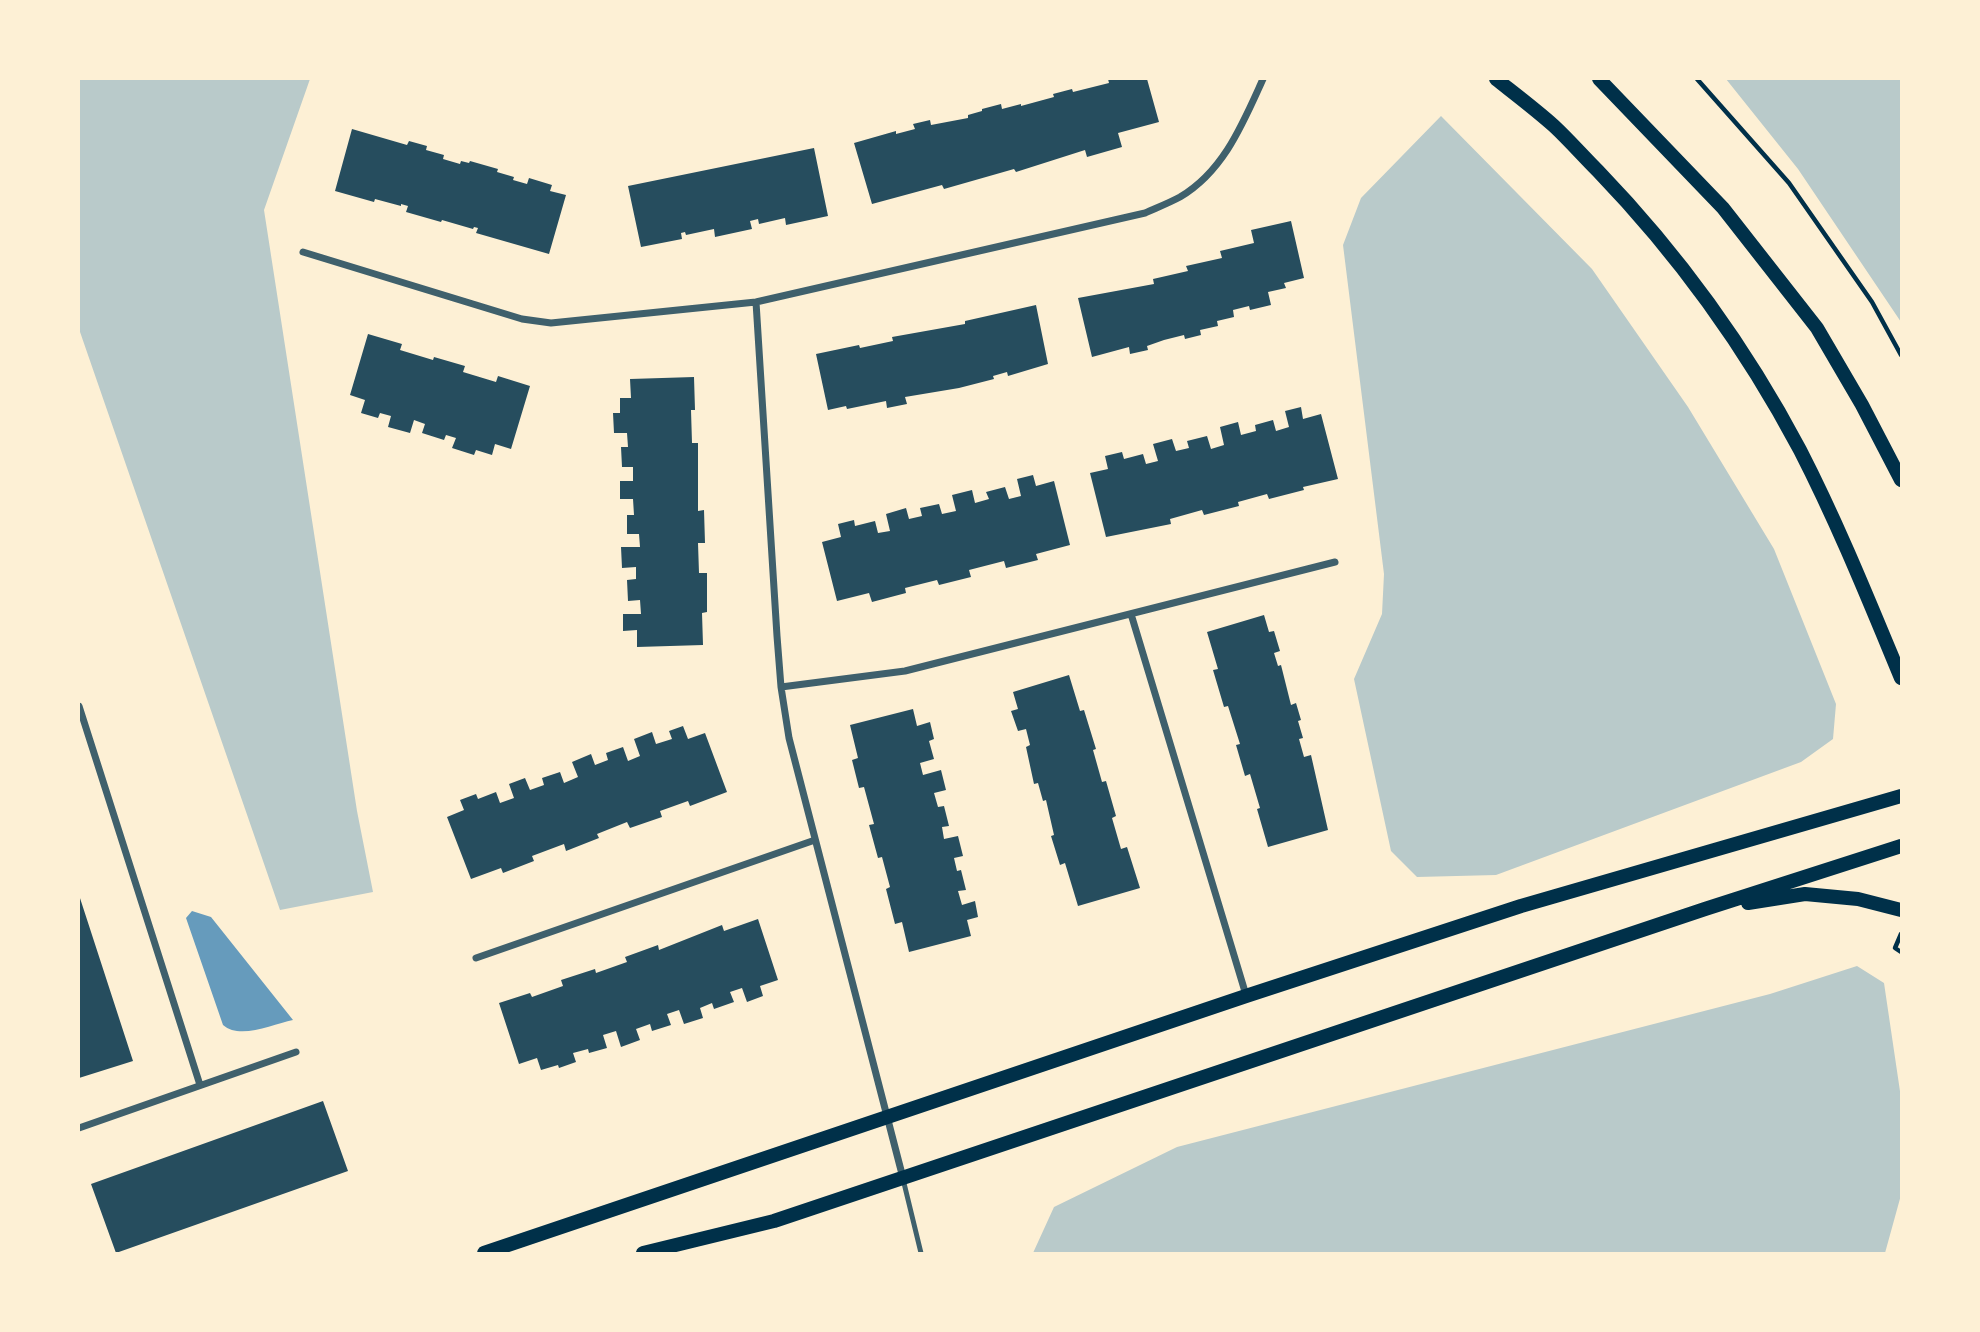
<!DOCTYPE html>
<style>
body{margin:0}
#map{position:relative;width:1980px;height:1332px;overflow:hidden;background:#fdf0d5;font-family:"PT Serif",serif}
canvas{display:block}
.frame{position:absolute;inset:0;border:80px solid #fdf0d5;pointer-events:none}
</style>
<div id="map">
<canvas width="1980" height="1332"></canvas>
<div class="frame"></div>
</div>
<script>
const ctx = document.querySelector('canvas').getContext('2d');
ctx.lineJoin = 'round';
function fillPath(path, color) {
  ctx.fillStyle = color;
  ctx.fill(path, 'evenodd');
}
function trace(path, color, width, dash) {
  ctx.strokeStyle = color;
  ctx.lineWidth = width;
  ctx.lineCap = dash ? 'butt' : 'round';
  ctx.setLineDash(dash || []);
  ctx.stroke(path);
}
const green = new Path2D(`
 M79,79H310L264,210L357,811L373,892L280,910L79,329Z
 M1726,79H1901V322L1798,169Z
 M1441,116L1592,269L1688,407L1774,549L1836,704L1833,739L1801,762L1496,875L1417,877L1391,851L1354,679L1382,614L1384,574L1343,245L1361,198Z
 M1857,966L1884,983L1901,1098V1195L1885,1253H1033L1054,1207L1177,1147L1770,994Z`);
const water = new Path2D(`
 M192,911L211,917L293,1020C273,1024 240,1040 223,1025L186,918Z`);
const building = new Path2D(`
 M1108,79H1147L1159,122L1118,133L1122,147L1087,157L1085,150L1016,172L1014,169L944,189L942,185L872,204L854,143L896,131V134L915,129L913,124L930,120L931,125L968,118V115L982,111V109L1001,104L1002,109L1021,104V106L1054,97L1053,94L1072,89L1073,92L1109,83Z
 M352,129L407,145L409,141L427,146L426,150L444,155L443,159L460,164L461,161L469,163L470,161L498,169L497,172L514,177L513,180L527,184L529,178L552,185L550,191L566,195L549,254L476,233L478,228L474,227L473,229L442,220L441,222L406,212L408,206L401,204V206L375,199L374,202L335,191Z
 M814,148L828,216L786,225L785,218L759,224L758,219L750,221L752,229L715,237L714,229L686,235L685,232L681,233L682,239L641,247L628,186Z
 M1291,221L1304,278L1284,283L1286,288L1268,292L1271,305L1250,310L1249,306L1233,310L1234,317L1217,321L1218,326L1200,330L1201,335L1185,339L1184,335L1164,340L1147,346L1148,350L1130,354L1129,347L1092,357L1078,298L1154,284L1153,279L1188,271L1186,266L1222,258L1220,251L1254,243L1251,230Z
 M1036,305L1048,364L1008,376L1007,372L993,376L994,379L959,388L905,397L907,404L887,408L886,401L847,409L846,406L828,410L816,354L859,345L860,348L893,341L892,337L965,324V321Z
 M368,334L402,344L400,350L433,360L434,357L465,366L463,372L496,382L498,376L530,386L511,449L495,444L492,455L476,450L474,455L452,448L456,438L446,435L444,440L422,433L425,424L414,420L410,433L388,427L391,416L380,413L378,418L361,413L365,400L350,395Z
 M694,377L695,410H691L692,443H698V511L704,510L705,543H698L699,573H707V612L702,613L703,645L637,647V630L623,631V614H641L640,600L628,601L627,580L636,579V567L622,568L621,547H640L639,534H627V515H634L633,499H620V481H633V467H622L621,447H628L627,433H614L613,413H620V398H631L630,379Z
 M1301,407L1303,419L1321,414L1338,479L1303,487L1304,490L1269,499L1267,494L1238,502L1239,506L1204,515L1202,510L1170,519L1171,524L1106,537L1090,473L1108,469L1105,456L1122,452L1124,459L1143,454L1146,464L1158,461L1153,444L1172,439L1176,451L1189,448L1187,441L1207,436L1211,449L1224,445L1220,427L1238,422L1241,435L1256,431L1255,425L1273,420L1276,431L1289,427L1285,411Z
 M1033,475L1036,486L1054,481L1070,545L1036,554L1038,560L1006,568L1004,561L969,570L971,577L939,585L937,580L905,588L906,593L872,602L869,593L837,601L822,542L841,537L838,524L854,520L855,526L875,521L878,533L890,531L886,514L906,508L909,519L922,516L920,508L939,504L942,514L956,511L952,495L972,490L975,503L989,499L986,492L1005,487L1009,499L1021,496L1017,479Z
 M1264,615L1269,632L1274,631L1280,651L1274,653L1278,666L1281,665L1291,705L1296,703L1301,720L1298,721L1303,738L1299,739L1304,757L1311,755L1328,830L1268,847L1257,809L1260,808L1250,774L1245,776L1236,745L1240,744L1228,706L1224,707L1213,670L1218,669L1207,632Z
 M1069,675L1080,711L1084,710L1096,749L1093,750L1102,782L1106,781L1116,816L1112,818L1121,849L1127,847L1140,888L1078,906L1065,863L1060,865L1051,836L1054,835L1046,800L1043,801L1038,783L1034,784L1026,747L1030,745L1026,729L1018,731L1011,711L1018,709L1013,692Z
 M913,709L917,726L930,722L934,739L929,741L934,759L920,763L923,775L941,770L946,790L934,793L938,807L944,806L949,826L942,827L944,839L958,836L963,856L954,858L957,871L961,870L966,890L958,891L962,905L975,901L978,917L967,920L971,936L909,952L902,922L895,924L886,889L890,887L882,857L878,858L869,825L874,824L864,787L859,788L852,760L858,758L850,725Z
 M683,726L688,739L705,733L727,792L690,806L688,801L660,811L662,817L630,828L627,822L597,834L599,838L566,851L564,844L532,856L534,861L503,873L501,868L471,879L447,817L464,810L460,800L476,794L478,799L496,792L500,803L514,798L509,784L525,778L530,790L544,785L542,778L560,772L564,783L578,777L572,762L591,754L595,765L608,760L606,753L623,747L628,761L640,756L634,739L652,732L656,744L672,739L669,731Z
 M79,895L133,1061L79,1078Z
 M758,919L778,980L760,986L763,996L747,1002L742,988L730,992L734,1002L714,1009L712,1003L700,1008L703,1018L684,1024L679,1010L667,1014L671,1025L652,1031L650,1024L636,1029L640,1040L621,1047L616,1031L603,1035L607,1048L589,1053L588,1049L573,1053L576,1062L559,1068L558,1065L541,1070L537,1058L519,1064L499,1003L530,993L532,997L563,986L561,980L595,969L596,973L627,962L625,957L658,945L659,950L722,925L724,931Z
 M323,1101L348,1171L116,1253L91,1184Z`);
const path = new Path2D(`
 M1697,79L1789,183L1872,302L1901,355
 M1901,934L1895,948L1901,952`);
const service = new Path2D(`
 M903,1179L921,1253`);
const minor = new Path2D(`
 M303,252L522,319L551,323L756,302L1145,213C1156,208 1169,203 1180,197C1224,171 1243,123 1263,79
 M756,302L777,636L781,687L789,738L903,1178
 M1131,614L1246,995
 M781,687L905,671L1335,562
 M79,706L200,1085
 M476,958L815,840
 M79,1128L296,1052`);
const secondary = new Path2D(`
 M1496,79C1515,94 1535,109 1554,126C1569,140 1583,156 1598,171C1678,254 1746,348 1800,450C1838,524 1869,601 1901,678
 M1599,79L1723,208L1817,328L1862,405L1901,480
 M1748,903L1805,894L1858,899L1901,910
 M484,1253L1246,996L1521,906L1901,796
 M643,1253L774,1221L1705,909L1901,846`);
fillPath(green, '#b9caca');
fillPath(water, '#669bbc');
fillPath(building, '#264d5e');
trace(path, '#003049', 4.5);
trace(service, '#3f606c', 5);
trace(minor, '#3f606c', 7);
trace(secondary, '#003049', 14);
</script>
